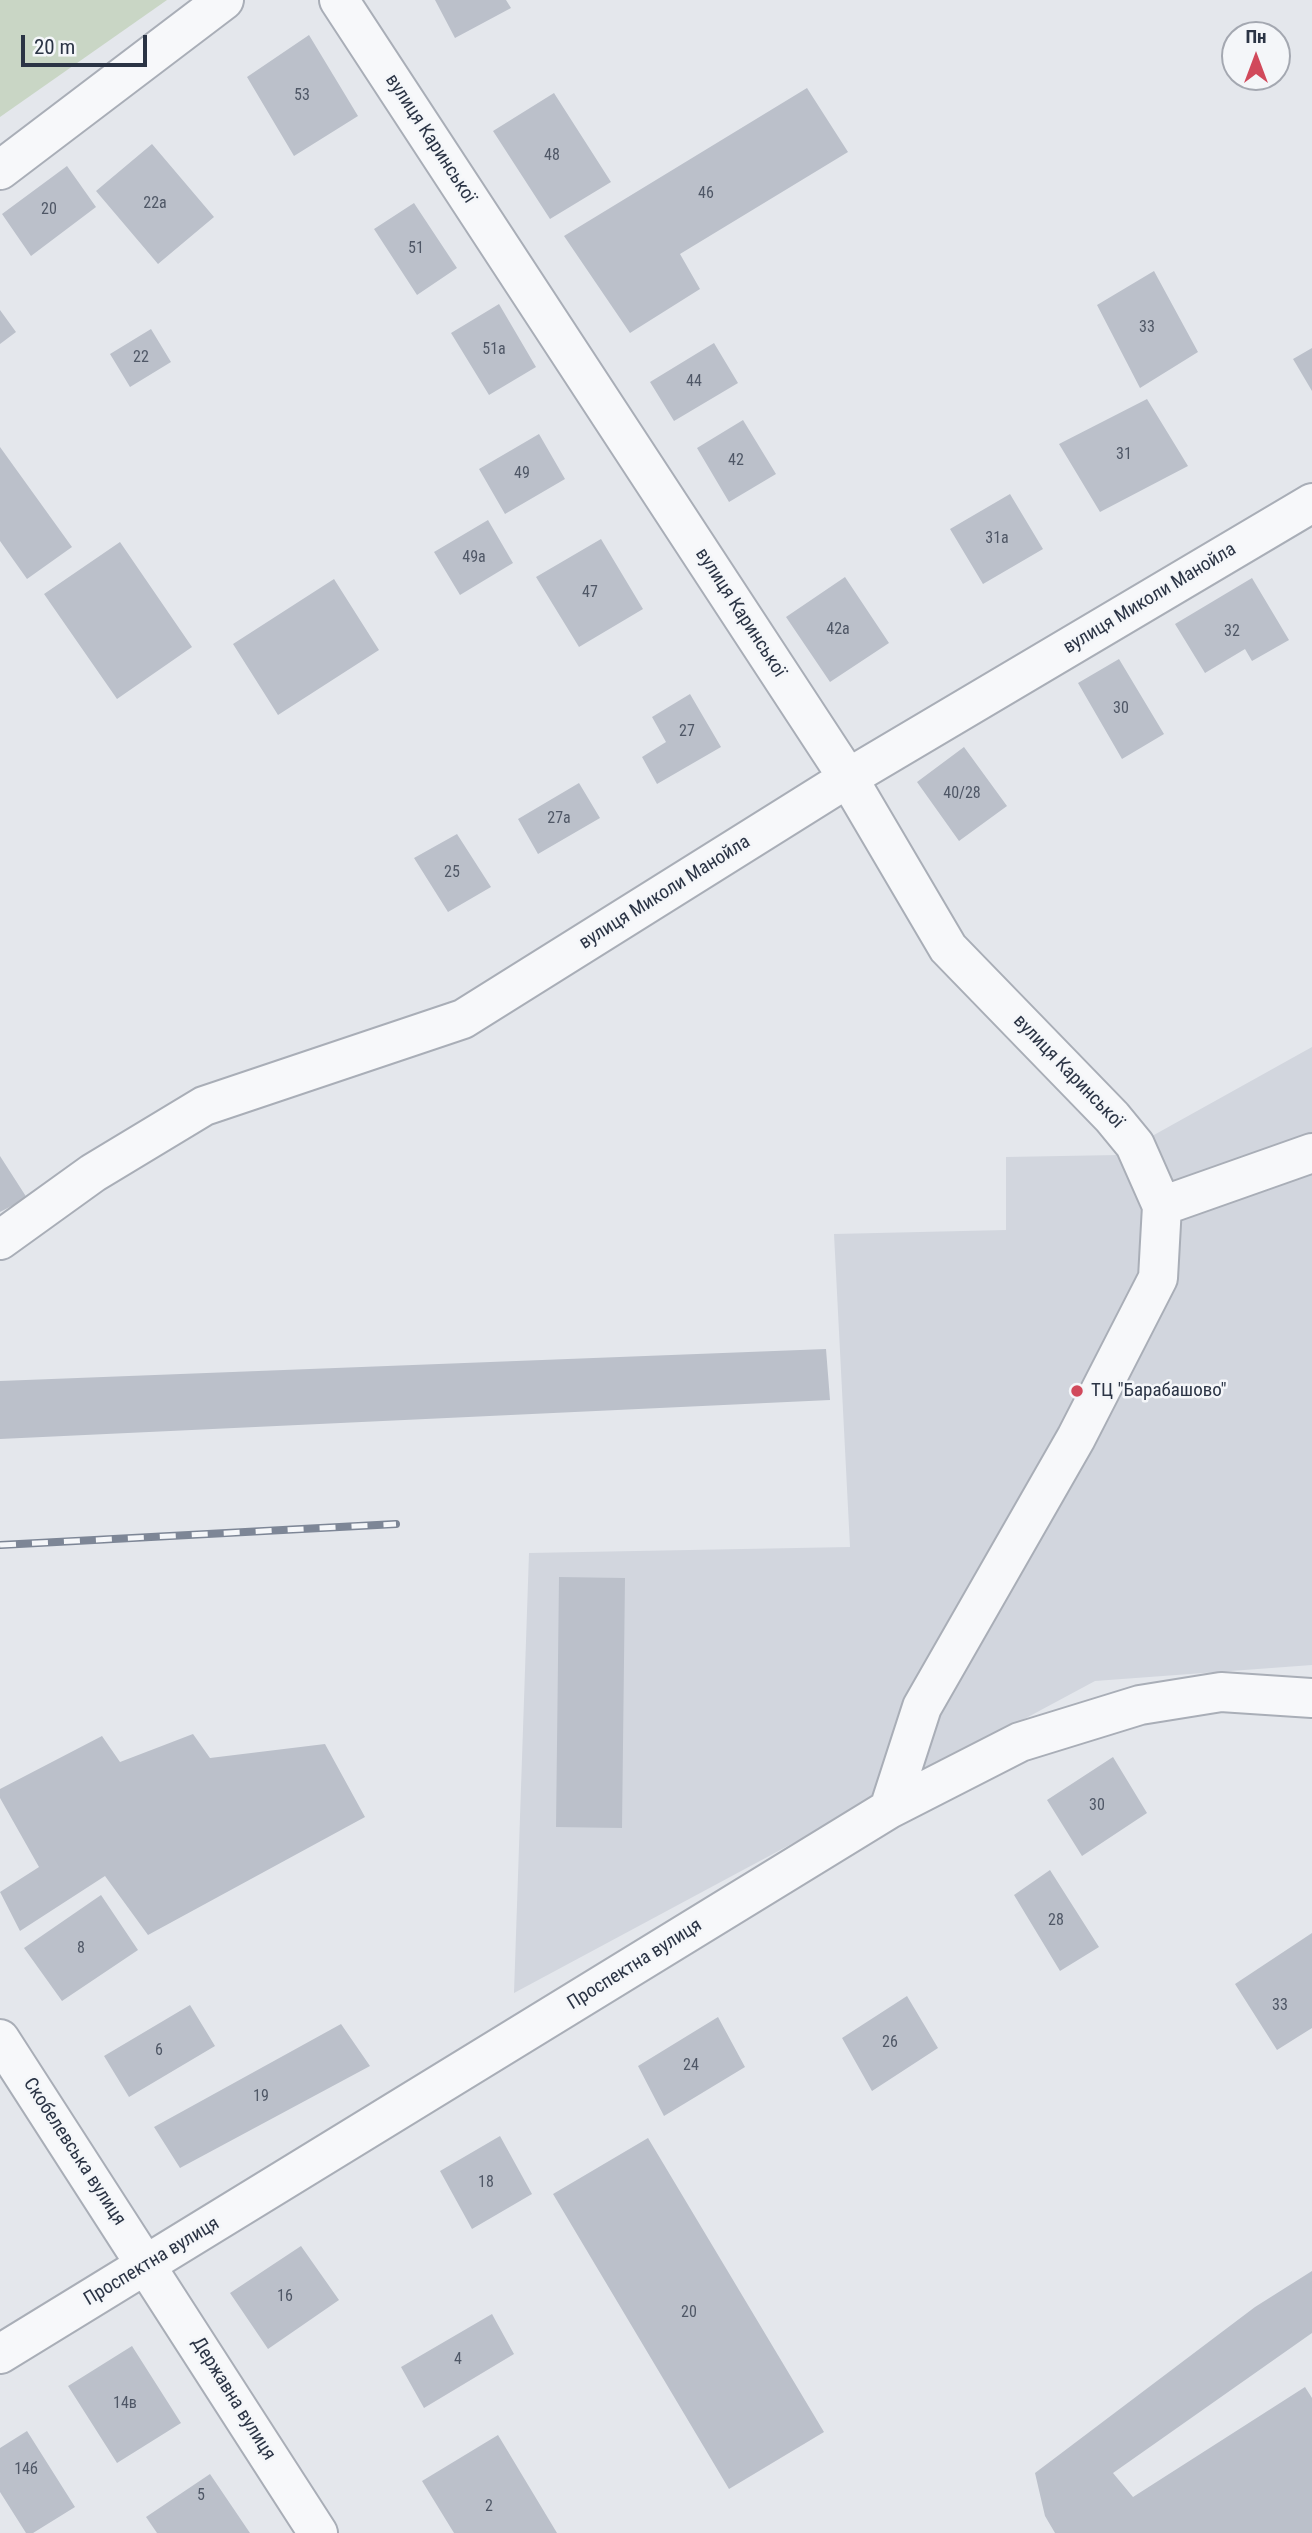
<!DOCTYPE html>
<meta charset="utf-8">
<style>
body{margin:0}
#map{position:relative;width:1312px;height:2533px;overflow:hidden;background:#e4e7ec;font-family:"Roboto Condensed",sans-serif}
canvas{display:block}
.north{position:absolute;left:1221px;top:21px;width:70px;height:70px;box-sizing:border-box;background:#f4f6f9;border:2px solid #a4a8b1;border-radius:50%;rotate:0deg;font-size:19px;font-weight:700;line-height:28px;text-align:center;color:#2b3445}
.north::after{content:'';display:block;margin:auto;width:24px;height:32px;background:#d1495b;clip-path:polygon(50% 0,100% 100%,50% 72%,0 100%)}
.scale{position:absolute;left:21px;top:35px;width:126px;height:32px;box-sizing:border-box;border:4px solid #2b3445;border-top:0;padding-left:9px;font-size:21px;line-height:24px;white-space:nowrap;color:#2b3445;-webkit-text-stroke:5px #f4f6f9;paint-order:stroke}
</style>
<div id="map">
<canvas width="1312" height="2533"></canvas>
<div class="north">Пн</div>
<div class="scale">20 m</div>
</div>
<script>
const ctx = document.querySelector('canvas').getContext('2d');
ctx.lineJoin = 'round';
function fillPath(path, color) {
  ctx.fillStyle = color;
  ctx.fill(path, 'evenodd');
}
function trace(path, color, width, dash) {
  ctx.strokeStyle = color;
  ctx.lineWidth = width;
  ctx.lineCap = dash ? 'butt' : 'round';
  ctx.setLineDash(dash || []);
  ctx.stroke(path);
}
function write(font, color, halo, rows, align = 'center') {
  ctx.font = font + ' "Roboto Condensed",sans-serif';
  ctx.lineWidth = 5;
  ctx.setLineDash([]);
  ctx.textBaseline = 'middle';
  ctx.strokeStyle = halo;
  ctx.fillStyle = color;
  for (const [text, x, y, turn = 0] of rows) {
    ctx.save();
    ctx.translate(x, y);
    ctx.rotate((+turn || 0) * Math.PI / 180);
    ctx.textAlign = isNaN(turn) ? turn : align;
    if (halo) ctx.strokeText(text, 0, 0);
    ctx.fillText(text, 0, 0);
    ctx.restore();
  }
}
const built = new Path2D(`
 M1312,1047V1665L1095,1681L514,1993L529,1553L850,1547L834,1234L1006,1230V1157L1118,1155Z`);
const green = new Path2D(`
 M0,0H167L0,117Z`);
const building = new Path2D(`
 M435,0H506L511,8L455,38Z
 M309,35L358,116L294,156L247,77Z
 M807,88L848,152L680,254L700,289L630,333L564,236Z
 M554,93L611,182L550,219L493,131Z
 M152,144L214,217L158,264L96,191Z
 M67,166L96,207L31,256L2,214Z
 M414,203L457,268L417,295L374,229Z
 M1154,271L1198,352L1140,388L1097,305Z
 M499,304L536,367L489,395L451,333Z
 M0,310L16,332L0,344Z
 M151,329L171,362L130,387L110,354Z
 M714,343L738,383L674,421L650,382Z
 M1312,348V391L1293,359Z
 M1147,399L1188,466L1100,512L1059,444Z
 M743,420L776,474L729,502L697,448Z
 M539,434L565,479L505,514L479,469Z
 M0,447L72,547L27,579L0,541Z
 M1010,494L1043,549L983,584L950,529Z
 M488,520L513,563L460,595L434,552Z
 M601,539L643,609L579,647L536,577Z
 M120,542L192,647L117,699L44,594Z
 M845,577L889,643L830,682L786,617Z
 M1252,578L1289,640L1252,661L1245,649L1205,673L1175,624Z
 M334,579L379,650L278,715L233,644Z
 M1119,659L1164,734L1122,759L1078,683Z
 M690,694L721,747L657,784L642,757L666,742L652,717Z
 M964,747L1007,806L959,841L917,782Z
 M579,783L600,818L538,854L518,819Z
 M457,834L491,887L448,912L414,858Z
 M0,1156L27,1198L0,1212Z
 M826,1349L830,1400L0,1439V1381Z
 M559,1577L625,1578L622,1828L556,1827Z
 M193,1734L210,1758L325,1744L365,1817L148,1935L105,1876L20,1931L0,1892L39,1867L0,1798V1789L102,1736L120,1762Z
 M1113,1757L1147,1813L1082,1856L1047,1800Z
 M1050,1870L1099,1947L1060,1971L1014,1895Z
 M101,1895L138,1950L62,2001L24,1948Z
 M1312,1933V2028L1277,2050L1235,1984Z
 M907,1996L938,2048L872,2091L842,2038Z
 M190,2005L215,2046L129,2097L104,2056Z
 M718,2017L745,2067L664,2116L638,2066Z
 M341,2024L370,2066L180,2168L154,2127Z
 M500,2136L532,2194L472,2229L440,2171Z
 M648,2138L824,2432L729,2489L553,2194Z
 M301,2246L339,2300L268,2349L230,2293Z
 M1312,2271V2333L1113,2473L1133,2497L1305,2387L1312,2398V2533H1055L1045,2516L1035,2473L1255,2307Z
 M492,2314L514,2354L424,2408L401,2367Z
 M132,2346L181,2423L117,2463L68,2386Z
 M27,2431L75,2507L33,2533H26L0,2492V2448Z
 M498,2435L557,2533H454L422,2481Z
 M210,2474L250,2533H157L146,2517Z`);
const minor = new Path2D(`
 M339,0L848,778L948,948L1112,1117L1135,1145L1162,1206L1158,1278L1076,1438L922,1707L889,1809
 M0,170L224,0
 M1162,1206L1312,1153
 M0,1240L93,1173L204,1106L463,1019L848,778L1312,503
 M0,2039L318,2533
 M0,2354L889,1809L1020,1742L1140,1705L1221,1692L1312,1698`);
const rail = new Path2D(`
 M0,1545L396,1524`);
const markers = [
 [1077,1391,7,"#d1495b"]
];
const numberNames = [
 ["53",302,96],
 ["48",552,156],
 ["46",706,194],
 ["22а",155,204],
 ["20",49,210],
 ["51",416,249],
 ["33",1147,328],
 ["51а",494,350],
 ["22",141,358],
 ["44",694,382],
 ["31",1124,455],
 ["42",736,461],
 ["49",522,474],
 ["31а",997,539],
 ["49а",474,558],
 ["47",590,593],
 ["42а",838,630],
 ["32",1232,632],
 ["30",1121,709],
 ["27",687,732],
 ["40/28",962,794],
 ["27а",559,819],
 ["25",452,873],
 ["30",1097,1806],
 ["28",1056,1921],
 ["8",81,1949],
 ["33",1280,2006],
 ["26",890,2043],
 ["6",159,2051],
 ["24",691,2066],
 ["19",261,2097],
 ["18",486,2183],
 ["16",285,2297],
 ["20",689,2313],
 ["4",458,2360],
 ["14в",125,2404],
 ["14б",26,2470],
 ["5",201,2496],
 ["2",489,2507]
];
const streetNames = [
 ["вулиця Каринської",430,139,57],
 ["вулиця Миколи Манойла",1150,599,-31],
 ["вулиця Каринської",740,613,57],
 ["вулиця Миколи Манойла",665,893,-32],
 ["вулиця Каринської",1068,1072,46],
 ["Проспектна вулиця",635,1965,-32],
 ["Скобелевська вулиця",74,2152,57],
 ["Проспектна вулиця",152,2262,-31],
 ["Державна вулиця",233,2399,58]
];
const poiNames = [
 ["ТЦ \"Барабашово\"",1091,1391]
];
fillPath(built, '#d2d6de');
fillPath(green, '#c9d6c5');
fillPath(building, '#bbc0ca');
trace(minor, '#a9aeb7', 42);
trace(minor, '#f7f8fa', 38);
trace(rail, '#7d8696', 8);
trace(rail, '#f4f6f9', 5, [16]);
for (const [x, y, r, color] of markers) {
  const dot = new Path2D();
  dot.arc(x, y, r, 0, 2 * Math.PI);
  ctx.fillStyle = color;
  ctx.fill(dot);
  trace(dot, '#f4f6f9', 2.5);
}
write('16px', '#4f5766', null, numberNames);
write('19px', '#2b3445', '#f4f6f9', streetNames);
write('19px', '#2b3445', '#f4f6f9', poiNames, 'left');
</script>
